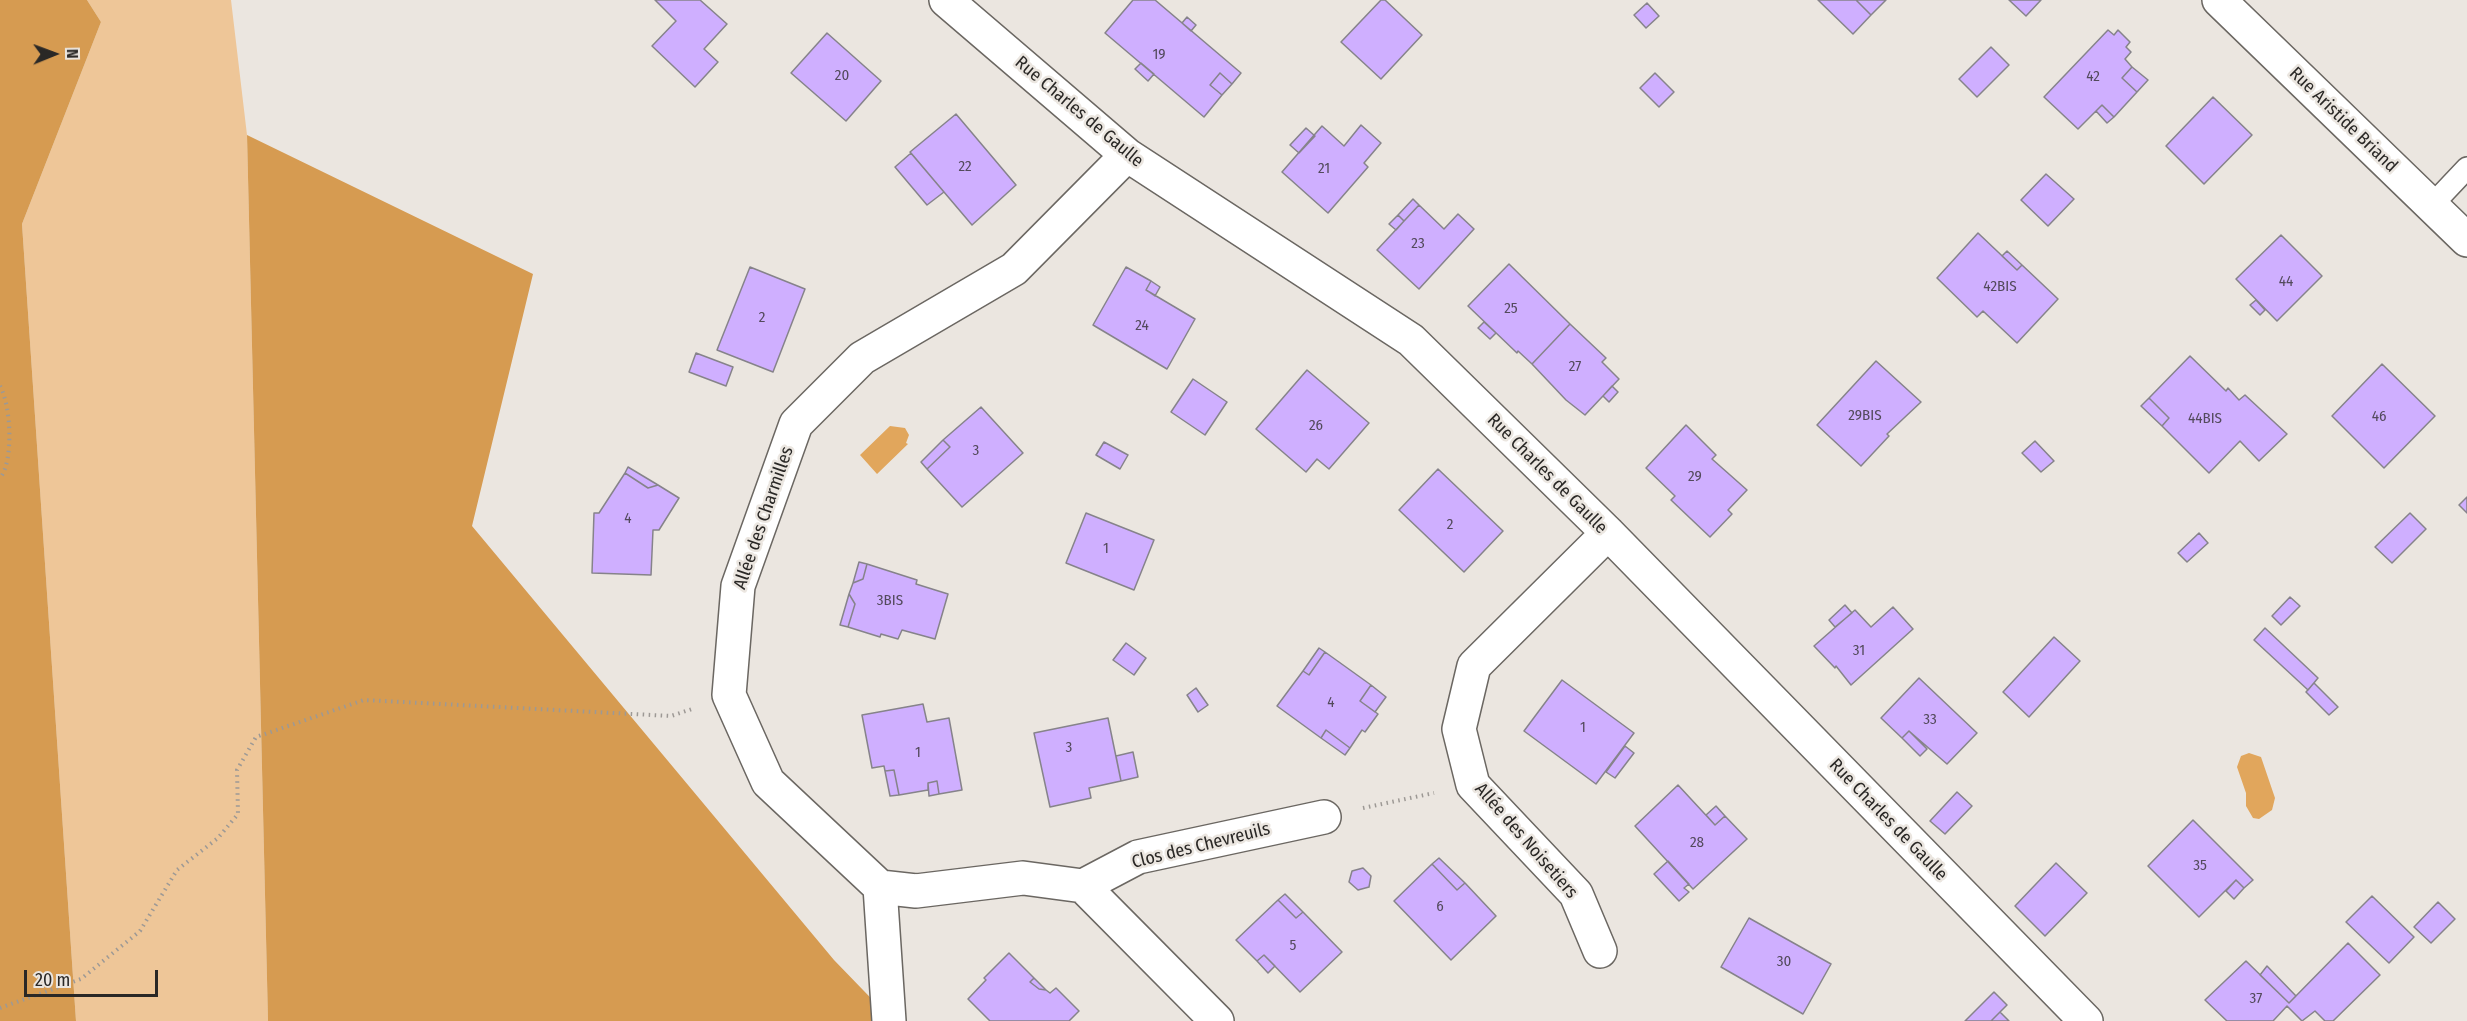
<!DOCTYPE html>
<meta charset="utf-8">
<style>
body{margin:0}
#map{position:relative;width:2467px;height:1021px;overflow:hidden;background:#ebe6e0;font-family:"Fira Sans Condensed",sans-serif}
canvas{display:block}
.north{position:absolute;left:24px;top:24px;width:60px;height:60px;-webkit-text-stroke:4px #ebe6e0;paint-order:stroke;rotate:89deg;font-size:16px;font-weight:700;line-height:24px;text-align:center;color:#2a2826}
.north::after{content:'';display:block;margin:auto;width:21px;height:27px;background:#2a2826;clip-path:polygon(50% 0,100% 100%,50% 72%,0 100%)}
.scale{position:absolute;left:24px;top:970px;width:134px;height:27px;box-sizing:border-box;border:3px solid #2a2826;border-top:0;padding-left:8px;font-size:18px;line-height:21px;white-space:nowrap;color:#2a2826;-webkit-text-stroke:4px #ebe6e0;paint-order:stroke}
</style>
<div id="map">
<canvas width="2467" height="1021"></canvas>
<div class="north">N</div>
<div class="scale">20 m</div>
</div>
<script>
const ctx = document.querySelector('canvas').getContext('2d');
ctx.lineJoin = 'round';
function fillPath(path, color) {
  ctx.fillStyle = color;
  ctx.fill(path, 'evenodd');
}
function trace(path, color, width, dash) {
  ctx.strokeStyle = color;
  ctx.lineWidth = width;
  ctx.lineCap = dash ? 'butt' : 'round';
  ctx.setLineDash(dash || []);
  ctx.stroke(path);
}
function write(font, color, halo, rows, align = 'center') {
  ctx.font = font + ' "Fira Sans Condensed",sans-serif';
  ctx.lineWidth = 5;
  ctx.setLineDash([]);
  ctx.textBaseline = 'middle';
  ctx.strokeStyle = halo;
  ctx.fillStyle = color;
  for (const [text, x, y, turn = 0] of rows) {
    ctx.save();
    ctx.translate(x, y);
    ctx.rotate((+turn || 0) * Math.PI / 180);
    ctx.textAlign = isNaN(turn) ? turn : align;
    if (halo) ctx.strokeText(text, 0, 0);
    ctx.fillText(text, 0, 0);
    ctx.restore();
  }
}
const green = new Path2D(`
 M87,0H231L247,135L268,1021H76L22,224L101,22Z`);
const forest = new Path2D(`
 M0,0H87L101,22L22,224L76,1021H0Z
 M247,135L533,274L472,526L834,960L893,1021H268Z`);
const water = new Path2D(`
 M890,426L905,428L909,435L906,443L908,444L877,474L860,455Z
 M2249,753L2261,757L2275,798L2272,810L2259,819L2253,818L2246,806V793L2237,767L2241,756Z`);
const building = new Path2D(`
 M655,0H700L727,24L704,49L718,62L695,87L652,46L676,21Z
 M1133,0H1155L1241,73L1232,84L1220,73L1210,85L1222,95L1204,117L1105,33Z
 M1381,0H1385L1422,35L1381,79L1341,42Z
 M1818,0H1856L1871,15L1853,34Z
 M1856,0H1886L1871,15Z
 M2009,0H2041L2026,16Z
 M1647,3L1659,16L1646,28L1634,15Z
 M1187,17L1196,25L1191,31L1182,23Z
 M2108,30L2114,35L2118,30L2130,42L2126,47L2131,52L2125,59L2132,67L2122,78L2137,92L2114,117L2102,105L2078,129L2044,97Z
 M827,33L881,81L846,121L791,73Z
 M1991,47L2009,65L1977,97L1959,79Z
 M1141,63L1154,74L1148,81L1135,69Z
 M2132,67L2148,80L2137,92L2122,78Z
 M1220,73L1232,84L1222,95L1210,85Z
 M1655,73L1674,92L1659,107L1640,88Z
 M2213,97L2252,135L2204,184L2166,146Z
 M2102,105L2114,117L2107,123L2096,111Z
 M956,114L1016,185L972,225L910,152Z
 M1361,125L1381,143L1364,163L1368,167L1328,213L1282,172L1322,126L1344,146Z
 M1306,128L1315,136L1299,153L1290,145Z
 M911,153L944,192L927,205L895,167Z
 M2046,174L2074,199L2048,226L2021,200Z
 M1413,199L1419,205L1404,221L1398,215Z
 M1419,205L1444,229L1458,214L1474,229L1419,289L1377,250Z
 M1398,215L1404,221L1396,230L1389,224Z
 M1978,233L2017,270L2022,265L2058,299L2017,343L1983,311L1977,317L1937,278Z
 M2281,235L2322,276L2277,321L2236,279Z
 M2007,251L2022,265L2017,270L2002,256Z
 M1509,264L1570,324L1532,364L1518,351L1517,353L1468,306Z
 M750,267L805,289L773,372L717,350Z
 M1126,267L1151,281L1146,290L1195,319L1167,369L1093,325Z
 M1151,281L1160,287L1155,296L1146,290Z
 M2256,300L2265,310L2260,315L2250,305Z
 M1484,322L1496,333L1490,339L1478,328Z
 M1570,324L1606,358L1602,362L1619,379L1585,415L1566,400L1532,364Z
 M696,353L733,367L726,386L689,372Z
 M2190,356L2226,391L2228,388L2239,400L2245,395L2287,434L2259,461L2240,441L2209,473L2162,426L2169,418L2149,398Z
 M1876,361L1921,402L1887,434L1889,436L1861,466L1817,425Z
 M2382,364L2435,416L2384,468L2332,416Z
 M1307,370L1369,423L1329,469L1317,459L1306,472L1256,429Z
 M1193,379L1227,402L1205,435L1171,412Z
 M1612,386L1618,392L1609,402L1603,396Z
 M2149,398L2169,418L2162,426L2141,406Z
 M981,407L1023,453L962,507L927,469L950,447L943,440Z
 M1686,425L1716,455L1712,459L1747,490L1728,510L1732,514L1710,537L1671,500L1675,496L1646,468Z
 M943,440L950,447L927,469L921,462Z
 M2035,441L2054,461L2041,472L2022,453Z
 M1104,442L1128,455L1120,469L1096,455Z
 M628,467L658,485L648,488L625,473Z
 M1438,469L1503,531L1464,572L1399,510Z
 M625,473L648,488L658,485L679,498L659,530H653L651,575L592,573L594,513H599Z
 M2467,497V513L2459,505Z
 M1086,513L1154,540L1134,590L1066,563Z
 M2410,513L2426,529L2392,563L2375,547Z
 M2199,533L2208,543L2187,562L2178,553Z
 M859,562L867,564L863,579L853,583Z
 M867,564L917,580L916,584L948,594L935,639L902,630L898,639L881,634L880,637L848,627L855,604L849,594L853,583L863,579Z
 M849,594L855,604L848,627L840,625Z
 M2290,597L2300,606L2281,625L2272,616Z
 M1845,605L1852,613L1835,627L1829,620Z
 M1893,607L1913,629L1851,685L1836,666L1835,668L1814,646L1855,610L1871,627Z
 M2265,628L2318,678L2308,690L2254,640Z
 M2054,637L2080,661L2029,717L2003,692Z
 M1126,643L1146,658L1134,675L1113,660Z
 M1319,648L1325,652L1309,675L1303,671Z
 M1325,652L1371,685L1360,701L1378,714L1365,732L1362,730L1350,748L1326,730L1321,738L1277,706L1303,671L1309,675Z
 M1919,678L1977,733L1947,764L1909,731L1902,738L1881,718Z
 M1562,680L1634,733L1596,784L1524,731Z
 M2314,683L2338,707L2329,715L2306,692Z
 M1371,685L1386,697L1375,712L1360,701Z
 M1196,688L1208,705L1198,712L1187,695Z
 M923,704L927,722L949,718L962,790L939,794L937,781L928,783V790L899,795L894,770L885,771L884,766L872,768L862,715Z
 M1108,718L1121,781L1089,788L1091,798L1050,807L1034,733Z
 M1326,730L1350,748L1345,755L1321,738Z
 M1909,731L1927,749L1920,756L1902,738Z
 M1625,746L1634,753L1615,778L1606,772Z
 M1133,752L1138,777L1121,781L1116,756Z
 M894,770L899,795L890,796L885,771Z
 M937,781L939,794L929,796L928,783Z
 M1678,785L1715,825L1725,816L1747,839L1693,889L1635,826Z
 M1957,792L1972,806L1945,834L1930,821Z
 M1716,806L1725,816L1715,825L1706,815Z
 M2193,820L2253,880L2244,888L2236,880L2199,917L2148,866Z
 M1439,858L1465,883L1457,890L1432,864Z
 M1668,861L1689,884L1684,888L1689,892L1679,901L1654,874Z
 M2056,863L2087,893L2045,936L2015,906Z
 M1432,864L1457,890L1465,883L1496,916L1451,960L1394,901Z
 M1363,868L1371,876L1369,887L1358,890L1349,882L1352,871Z
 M2236,880L2244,888L2234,899L2226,891Z
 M1285,894L1303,912L1296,918L1278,900Z
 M2372,896L2414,937L2389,963L2346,922Z
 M1278,900L1296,918L1303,912L1342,952L1300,992L1264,955L1257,961L1236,940Z
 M2438,902L2455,919L2431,943L2414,927Z
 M1749,918L1831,964L1803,1014L1721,967Z
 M2348,943L2380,975L2333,1021H2325L2315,1011L2302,1021L2287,1006L2273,1021H2227L2205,1000L2246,961L2289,1003Z
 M1009,953L1034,978L1030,982L1039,989L1046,990L1050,993L1056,988L1079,1011L1069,1021H990L968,999L986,980L984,978Z
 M1264,955L1275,966L1268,973L1257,961Z
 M2267,966L2296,996L2289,1003L2260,975Z
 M1034,978L1046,990L1039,989L1030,982Z
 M1994,992L2007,1005L1991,1021H1965Z
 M2000,1012L2009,1021H1991Z`);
const path = new Path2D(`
 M0,386C11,405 14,461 0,478
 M1363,808L1434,793
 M0,1008L81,979L140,931L177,870L218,838L238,814L237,770L256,737L364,700L671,716L692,709`);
const service = new Path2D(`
 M2432,205L2467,168`);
const minor = new Path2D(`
 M946,0L1127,155L1411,340L1608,533L2086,1021
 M1083,886L1138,857L1324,817
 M880,887L916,891L1023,878L1083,886L1217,1021
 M1600,951L1576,894L1473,785L1459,729L1474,666L1608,533
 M889,1021L880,887L768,782L729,695L738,586L796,424L862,358L1014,269L1127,155`);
const tertiary = new Path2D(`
 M2219,0L2467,240`);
const numberNames = [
 ["19",1159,55],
 ["20",842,76],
 ["42",2093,77],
 ["22",965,167],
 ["21",1324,169],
 ["23",1418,244],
 ["44",2286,282],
 ["42BIS",2000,287],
 ["25",1511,309],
 ["2",762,318],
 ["24",1142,326],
 ["27",1575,367],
 ["29BIS",1865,416],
 ["46",2379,417],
 ["44BIS",2205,419],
 ["26",1316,426],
 ["3",976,451],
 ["29",1695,477],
 ["4",628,519],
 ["2",1450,525],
 ["1",1106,549],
 ["3BIS",890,601],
 ["31",1859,651],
 ["4",1331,703],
 ["33",1930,720],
 ["1",1583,728],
 ["3",1069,748],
 ["1",918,753],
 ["28",1697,843],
 ["35",2200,866],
 ["6",1440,907],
 ["5",1293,946],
 ["30",1784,962],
 ["37",2256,999]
];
const streetNames = [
 ["Rue Charles de Gaulle",1079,112,40],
 ["Rue Aristide Briand",2343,120,44],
 ["Rue Charles de Gaulle",1547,474,45],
 ["Allée des Charmilles",764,518,-71],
 ["Rue Charles de Gaulle",1888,820,46],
 ["Allée des Noisetiers",1526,841,49],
 ["Clos des Chevreuils",1201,846,-14]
];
fillPath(green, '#eec698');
fillPath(forest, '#d69b51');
fillPath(water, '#e1a65c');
fillPath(building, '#cfafff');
trace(building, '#86838a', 1.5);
trace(service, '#6b6762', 24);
trace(minor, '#6b6762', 36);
trace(tertiary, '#6b6762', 36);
trace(path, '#9d9995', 4, [1.5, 4.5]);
trace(service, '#fff', 21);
trace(minor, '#fff', 33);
trace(tertiary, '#fff', 33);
write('15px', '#534a5c', null, numberNames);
write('18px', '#2a2826', '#ebe6e0', streetNames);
</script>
